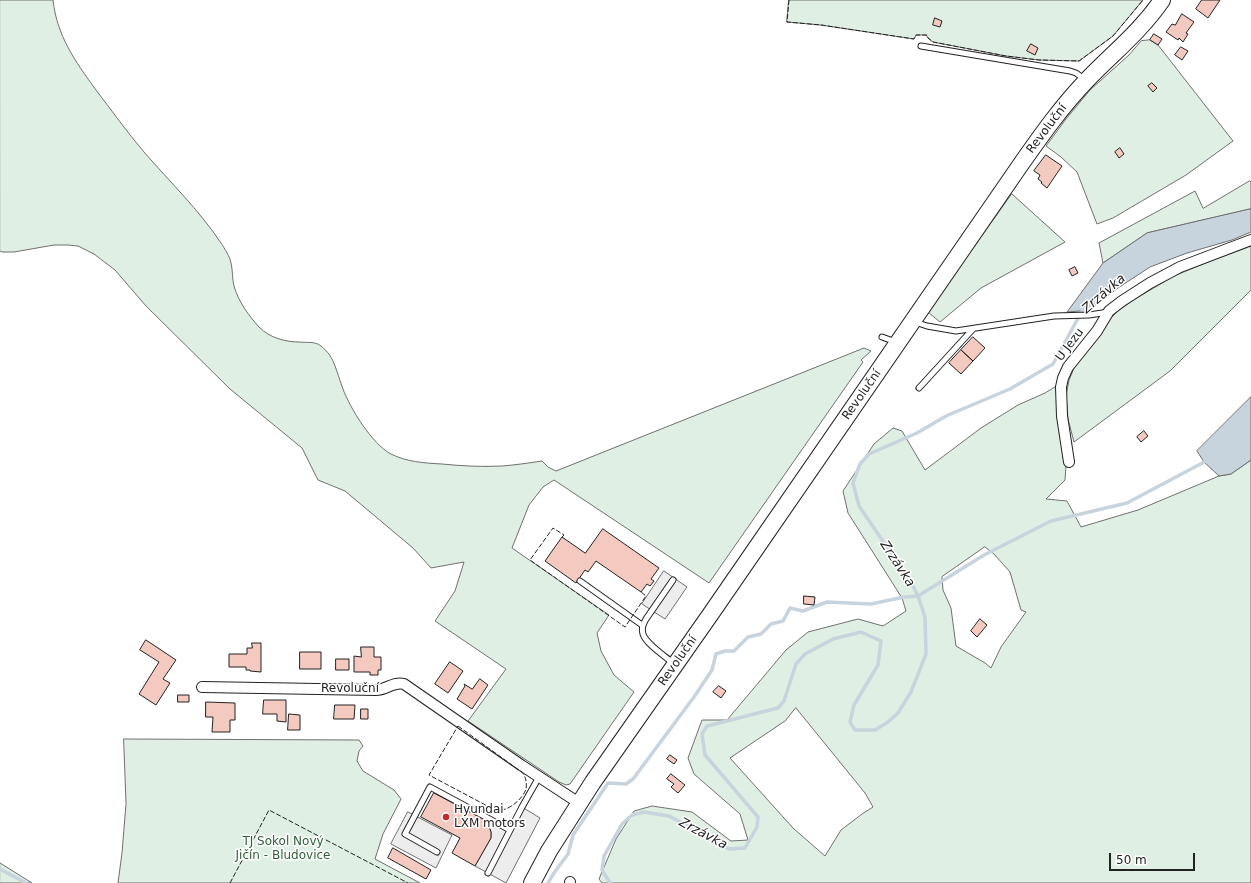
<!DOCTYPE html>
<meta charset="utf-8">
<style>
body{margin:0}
#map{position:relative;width:1251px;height:883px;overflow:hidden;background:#fff;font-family:"DejaVu Sans",sans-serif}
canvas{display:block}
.scale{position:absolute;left:1109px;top:853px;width:86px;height:18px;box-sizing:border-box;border:2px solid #222;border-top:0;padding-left:5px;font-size:12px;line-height:14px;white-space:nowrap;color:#222;-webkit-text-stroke:3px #fff;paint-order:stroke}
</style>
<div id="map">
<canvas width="1251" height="883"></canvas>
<div class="scale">50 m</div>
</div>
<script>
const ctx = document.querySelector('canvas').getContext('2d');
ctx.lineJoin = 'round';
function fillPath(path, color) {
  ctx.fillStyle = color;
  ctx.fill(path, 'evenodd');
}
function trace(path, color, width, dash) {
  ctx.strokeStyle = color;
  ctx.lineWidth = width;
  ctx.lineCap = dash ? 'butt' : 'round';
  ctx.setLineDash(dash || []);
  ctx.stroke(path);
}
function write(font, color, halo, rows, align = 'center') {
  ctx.font = font + ' "DejaVu Sans",sans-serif';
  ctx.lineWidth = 3;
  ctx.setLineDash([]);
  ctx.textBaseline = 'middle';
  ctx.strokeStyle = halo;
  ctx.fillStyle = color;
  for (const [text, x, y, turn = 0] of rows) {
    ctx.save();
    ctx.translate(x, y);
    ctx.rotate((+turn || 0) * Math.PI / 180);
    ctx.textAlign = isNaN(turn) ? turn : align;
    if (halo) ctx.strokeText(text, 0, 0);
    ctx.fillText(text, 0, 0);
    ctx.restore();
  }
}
const green = new Path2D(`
 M0,0H53C57,36 75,61 96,90C112,111 127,132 144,152C170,182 199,210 221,243C225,249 230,257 231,263C233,271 232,279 234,286C238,301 249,316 259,327C270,338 285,342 300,342C307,343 315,341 321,346C324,348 327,352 329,354C335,362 339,379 343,389C350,408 372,444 391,454C407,462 424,463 442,464C462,466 482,467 502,466C515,465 529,463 542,461L548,467L556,471L864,348L871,351L861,360L863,362L709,583L554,480L543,487L529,505L512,548L609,615L597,633L601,651L614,675L634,692L570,784L566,785L559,782L468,721L506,669L435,621L455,591L464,562L431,568L413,548L345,491L318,480L302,448L230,389L146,306L115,270L94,254L78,246L68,245H54L14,252H2L0,251Z
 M789,0H1143L1113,36L1079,61L1039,60L1006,56L933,42L928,38L926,35H916L914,39L821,25L787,22Z
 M1150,40L1158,45L1233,141L1186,175L1113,218L1097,224L1077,172L1061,157L1046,146L1066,119L1090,90L1129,55L1141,41Z
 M1250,181L1251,182V209L1147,233L1103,263L1099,243L1195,191L1203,208Z
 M1012,194L1065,242L981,288L940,322L928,312Z
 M1251,245V290L1170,371L1074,442L1068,419L1066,396L1069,380L1074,368L1086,350L1103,330L1110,319L1119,310L1135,299L1174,276Z
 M1057,386L1066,466L1065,480L1046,499L1067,501L1081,527L1138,510L1219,476L1231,474L1251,460V883H602L599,879L616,839L634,811L652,806L692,812L731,841L748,840L740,814L694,774L688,758L702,720H727L786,650L808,632L858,619L883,626L906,611L902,598L848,513L843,491L874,444L893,428L902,431L925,470L981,428L1018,405L1045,393ZM985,547L994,554L1010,572L1021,610L1026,612L1001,647L991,668L985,663L956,646L951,608L943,590L942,577ZM796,708L865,793L873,807L862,814L841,830L825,856L793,828L730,758L785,721Z
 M124,739L359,740L363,746L359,751L357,761L363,771L394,790L401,799L383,834L375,859L420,883H118L122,853L126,804Z
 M0,863L32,883H0Z`);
const parking = new Path2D(`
 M664,571L687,587L665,619L642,604Z
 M522,807L540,818L506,883L475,866L491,838V832L488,824V818L510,830Z
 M408,812L452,835L436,868L391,844Z`);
const water = new Path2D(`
 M1251,209V232L1232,240L1187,253L1150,267L1118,288L1093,307L1091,310L1067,312L1103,263L1147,233Z
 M1251,397V460L1231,474L1219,476L1204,462L1197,451Z`);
const stream = new Path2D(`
 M0,869L26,883
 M548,883L554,873L568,854L573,835L608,783L626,784L633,779L694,697L712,670L716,654L725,651H734L748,637L761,634L771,624L783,621L790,608L803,611L827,602L871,604L904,597L918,596L984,555L1051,521L1127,503L1208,460
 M610,883L602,870L604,856L622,824L632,815L644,812L669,816L729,849L745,848L757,827L758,817L705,755L702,734L707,726L778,708L784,701L796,664L805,654L833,639L861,632L881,641L878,665L854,705L850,722L855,730H875L888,722L898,713L911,692L926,654L925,617L918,596L912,584L859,506L853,483L860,464L869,454L917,433L946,416L1010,389L1053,364L1082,311L1085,308`);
const building = new Path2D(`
 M1202,0H1220L1208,18L1196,9Z
 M1182,14L1194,22L1186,33L1188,34L1183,42L1179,38L1178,40L1166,32L1172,24L1175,25Z
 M935,18L942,21L940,27L933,25Z
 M1154,34L1162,39L1158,45L1150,40Z
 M1031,44L1038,48L1035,55L1027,51Z
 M1181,47L1188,51L1182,60L1175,55Z
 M1152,83L1157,88L1153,92L1148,86Z
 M1120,148L1124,154L1119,158L1115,152Z
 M1046,155L1062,166L1047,188L1041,183L1042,182L1038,179L1040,175L1034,171Z
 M1075,267L1078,273L1072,276L1069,270Z
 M973,337L985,348L973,361L961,350Z
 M961,350L973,361L961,374L949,363Z
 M1144,431L1148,436L1141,442L1137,437Z
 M603,529L659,568L651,579L654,581L650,586L647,584L641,592L596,561L588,572L585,570L576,583L545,561L562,537L585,553Z
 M804,596L815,597L814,605L804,604Z
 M980,619L987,625L977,637L971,631Z
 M146,640L176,660L163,679L170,683L156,705L139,694L159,662L140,650Z
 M252,643H261V672L250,671V670H246V667H229V654H247V648H252Z
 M361,647H374V657H381V670H378V675H370V672H354V656L361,657Z
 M300,652H321V669H300Z
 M336,659H349V670H336Z
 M450,662L463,671L448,693L435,684Z
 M480,679L488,685L472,709L457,699L465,686L464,684L472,689Z
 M719,686L726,691L721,698L713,692Z
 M178,695H189V702H178Z
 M264,700H286V722L277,721V714H263Z
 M206,702L235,703V720H230V732H212L213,717H206Z
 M335,705H355L354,719H334Z
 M361,709H368V719H361Z
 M289,714L300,715V730H288Z
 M670,755L677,760L674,764L667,759Z
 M671,774L685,785L678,793L671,787L674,784L667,779Z
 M434,793L483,819L488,824L491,832V838L475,866L452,853L460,838L421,817Z
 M393,848L431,870L426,879L388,858Z`);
const lane = new Path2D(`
 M921,46L1070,71L1076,73L1084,79
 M915,322L927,326L956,331L1054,316L1089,315L1109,312
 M882,337L896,342
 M919,388L973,329
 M673,580L646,619C643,624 641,629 643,634C646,644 665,656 673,663
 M580,581L642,625
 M437,852L405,834L430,787L510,830
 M488,873L522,807L539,777`);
const street = new Path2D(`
 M1069,462L1062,416L1061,387L1063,378L1068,367L1097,331L1109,311L1122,301L1150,283L1180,267L1251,240
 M202,687L376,690C386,690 394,681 404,684L521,765L579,803
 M570,883V882`);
const primary = new Path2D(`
 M532,883L549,851L593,782L710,615L1019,167C1040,137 1061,107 1087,80C1112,54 1141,31 1162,0`);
const fence = new Path2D(`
 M789,0L787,22L821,25L914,39L916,35H927L928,38L933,42L1006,56L1039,60L1079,61L1113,36L1143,0
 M562,537L564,535L553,528L530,560L625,627L646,596L641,592
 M458,726L523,773C526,778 527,783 526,789C523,798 512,808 502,810C499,810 496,810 493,809L429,775Z
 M230,883L269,810L408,883`);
const markers = [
 [446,817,4,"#c62828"]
];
const streetNames = [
 ["Revoluční",1047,129,-53],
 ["U Jezu",1070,345,-53],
 ["Revoluční",862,395,-55],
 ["Revoluční",678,661,-55],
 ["Revoluční",350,689]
];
const poiNames = [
 ["Hyundai",454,810],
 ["LXM motors",454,824]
];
const parkNames = [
 ["TJ Sokol Nový",283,842],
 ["Jičín - Bludovice",283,856]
];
const waterNames = [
 ["Zrzávka",1104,294,-41],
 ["Zrzávka",897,564,57],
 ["Zrzávka",703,834,28]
];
fillPath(green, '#e0efe3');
trace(green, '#6f6f6f', 1);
fillPath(parking, '#ededed');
trace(parking, '#6f6f6f', 1);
fillPath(water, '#c7d3dd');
trace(water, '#6f6f6f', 1);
trace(stream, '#c7d3dd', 3.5);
fillPath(building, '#f3c9c0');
trace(building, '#222', 1);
trace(lane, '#222', 7);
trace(street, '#222', 12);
trace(primary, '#222', 18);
trace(lane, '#fff', 5);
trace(street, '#fff', 10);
trace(primary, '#fff', 16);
trace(fence, '#222', 1, [5, 2]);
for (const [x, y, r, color] of markers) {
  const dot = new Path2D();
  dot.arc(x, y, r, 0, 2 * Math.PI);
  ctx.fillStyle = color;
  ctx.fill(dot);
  trace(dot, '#fff', 1.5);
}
write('12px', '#222', '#fff', streetNames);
write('12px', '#222', '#fff', poiNames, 'left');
write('12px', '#2f5e38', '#fff', parkNames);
write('italic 13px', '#222', '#fff', waterNames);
</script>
